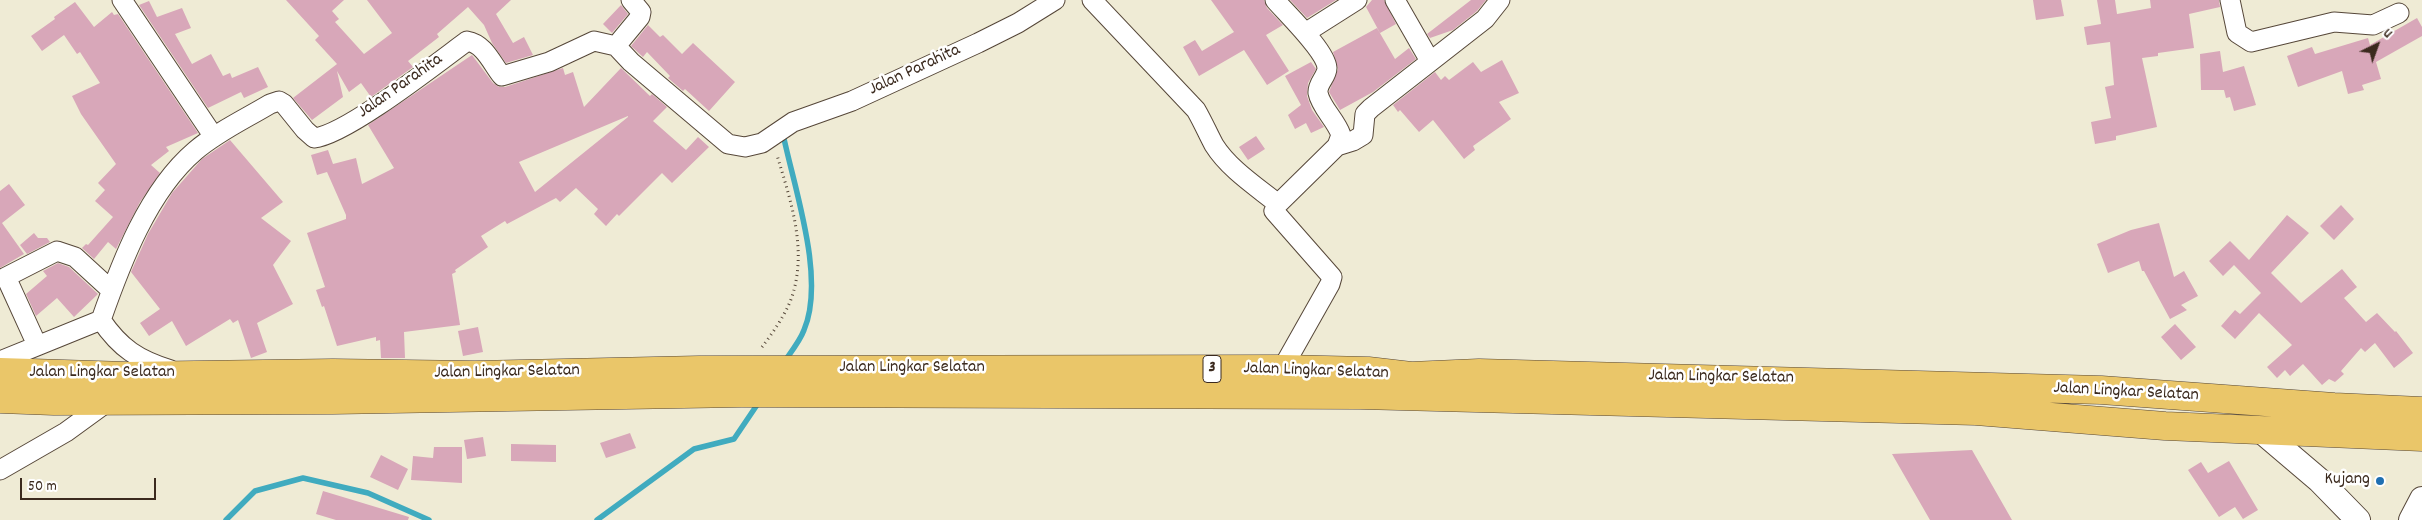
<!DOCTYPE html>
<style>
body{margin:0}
#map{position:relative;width:2422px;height:520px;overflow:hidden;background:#efebd5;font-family:Dekko,sans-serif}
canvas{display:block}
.north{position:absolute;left:2352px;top:20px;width:50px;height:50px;-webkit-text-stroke:4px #fff;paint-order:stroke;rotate:42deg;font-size:14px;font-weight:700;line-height:20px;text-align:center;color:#3b2a1e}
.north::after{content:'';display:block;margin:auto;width:18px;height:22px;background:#3b2a1e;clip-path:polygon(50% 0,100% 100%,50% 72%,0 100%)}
.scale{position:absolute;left:20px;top:478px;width:136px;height:22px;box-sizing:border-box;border:2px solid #3b2a1e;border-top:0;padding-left:6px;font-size:15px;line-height:18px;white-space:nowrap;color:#3b2a1e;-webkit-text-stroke:4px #fff;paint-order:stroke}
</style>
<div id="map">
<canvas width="2422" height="520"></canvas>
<div class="north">U</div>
<div class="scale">50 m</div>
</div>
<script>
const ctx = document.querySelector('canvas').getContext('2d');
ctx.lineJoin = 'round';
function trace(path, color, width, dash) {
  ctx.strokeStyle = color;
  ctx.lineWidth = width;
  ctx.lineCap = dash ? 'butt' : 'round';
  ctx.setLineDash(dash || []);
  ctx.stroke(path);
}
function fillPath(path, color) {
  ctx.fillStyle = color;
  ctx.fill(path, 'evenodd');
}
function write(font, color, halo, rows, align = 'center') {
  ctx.font = font + ' Dekko,sans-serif';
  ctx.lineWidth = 5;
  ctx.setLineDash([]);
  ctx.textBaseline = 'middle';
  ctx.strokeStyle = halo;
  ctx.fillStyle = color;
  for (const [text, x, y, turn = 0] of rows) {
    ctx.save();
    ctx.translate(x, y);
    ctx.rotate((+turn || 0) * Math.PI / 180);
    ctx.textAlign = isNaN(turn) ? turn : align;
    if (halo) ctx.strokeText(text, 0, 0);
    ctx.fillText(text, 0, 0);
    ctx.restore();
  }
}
const stream = new Path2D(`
 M783,134C794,188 826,278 804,330C800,341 791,352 784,362
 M226,520L255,491L303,478L368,493L429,520
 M597,520L694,449L734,439L759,402`);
const building = new Path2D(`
 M286,0H344L332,11L339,19L335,22L364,54L392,33L367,0H511L496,14L513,43L524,37L533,55L506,63L492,43L484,25L468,7L437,34L439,37L408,61L413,67L371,97L361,83L349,92L337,71L343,97L312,120L293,98L337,64L315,40L319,36Z
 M1211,0H1264L1267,8L1283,25L1266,35L1289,71L1267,85L1244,50L1199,76L1183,47L1195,40L1202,51L1234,32Z
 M1290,0H1336L1307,18Z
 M1372,0H1384L1396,24L1380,33L1366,7Z
 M1471,0H1486L1477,11L1453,30L1430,38L1427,34Z
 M2033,0H2061L2064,16L2036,20Z
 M2097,0H2115L2117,14L2151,8L2150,0H2219L2220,7L2189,14L2194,48L2158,53V56L2142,58L2157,127L2116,136V140L2095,144L2091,122L2111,118L2105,87L2114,85L2110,42L2087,45L2084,27L2101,24Z
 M149,1L157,17L182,8L191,28L175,34L192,64L211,54L223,76L230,73L232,78L258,67L268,87L244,98L241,92L208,108L139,5Z
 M75,2L94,27L112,12L114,15L118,14L198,133L166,147L169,151L151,165L160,173L140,202L116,249L108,242L94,259L82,248L86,244L88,245L113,217L95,201L105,190L98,183L116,164L81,114L72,96L100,83L80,52L77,54L64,35L42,51L31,36L55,19L54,17Z
 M621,5L628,14L612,33L603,24Z
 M2417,18L2422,27V36L2376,62L2381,79L2362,85L2364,90L2348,94L2342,71L2298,87L2287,56L2312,47L2315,54L2368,38L2370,45Z
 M648,25L660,37L663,35L682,54L693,43L735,82L709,111L685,89L683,91L668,78L670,76L647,52L643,57L631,46Z
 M1377,28L1395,59L1409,48L1416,59L1373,92L1340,110L1329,92L1338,69L1333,52Z
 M2220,51L2223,72L2244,66L2256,105L2234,111L2230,97L2226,98L2224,90H2201L2200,54Z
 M472,55L493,83L499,87H505L563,68L565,75L573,72L584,107L621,68L650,96L652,94L667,107L653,121L686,150L698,137L709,147L672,183L662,173L619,216L617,214L606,226L594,214L598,209L576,188L560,202L556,198L507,224L505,221L481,236L488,247L455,270L456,272L452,274L460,325L404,332L405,358H381L380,340L376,341V337L337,346L324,306L322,307L316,290L325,287L307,233L346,219V215L327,172L317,175L311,155L328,150L333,164L356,158L362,184L394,168L368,125ZM628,116V117L535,192L519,162Z
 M1502,60L1519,93L1499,102L1511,119L1473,146L1475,150L1464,159L1433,120L1419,132L1400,110L1398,112L1393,105L1435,72L1441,80L1445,76L1449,80L1473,62L1481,72Z
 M1311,62L1316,69L1308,83L1307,96L1312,110L1324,127L1311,133L1306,123L1295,129L1288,115L1301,105L1285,76Z
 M1256,136L1265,149L1248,160L1239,147Z
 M230,140L283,202L261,218L291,241L273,265L293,304L257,323L267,352L251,358L238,320L233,323L230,319L186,346L172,321L149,336L140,323L160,309L131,272L148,234L172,193L202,159Z
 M9,184L25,205L2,223L24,254L0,268V191Z
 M2341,205L2354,219L2334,240L2320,226Z
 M2287,215L2309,233L2271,273L2301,303L2342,269L2357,287L2344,298L2366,322L2377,313L2395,332L2396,331L2413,353L2394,368L2375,343L2365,352L2361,348L2341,371L2344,374L2335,382L2329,379L2322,385L2303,364L2290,376L2285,370L2277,378L2267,367L2292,345L2259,313L2235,339L2221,326L2235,310L2240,314L2261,293L2234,265L2223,276L2209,261L2230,241L2249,260Z
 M2159,223L2174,277L2184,271L2198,296L2181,305L2187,310L2170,319L2144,271H2142L2139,261L2108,273L2097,244L2131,230Z
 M34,233L38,238H47L50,242L27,254L20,245Z
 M58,263L69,267L98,294L74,317L57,298L36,316L26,294L47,276L43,271Z
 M2175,324L2196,347L2181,360L2161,337Z
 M478,327L483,352L463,356L458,331Z
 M630,433L636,448L606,458L600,443Z
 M483,437L486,456L467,459L464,440Z
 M511,444L556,445V462L511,461Z
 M434,447H462V483L411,480L413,456L433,458Z
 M1972,450L2012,520H1930L1892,454Z
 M381,455L408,469L398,490L370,477Z
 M2229,461L2258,510L2243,519L2235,507L2219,517L2188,470L2201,462L2208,473Z
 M323,491L409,517L408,520H336L316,514Z`);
const path = new Path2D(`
 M762,347C774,331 789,310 794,290C806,244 790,199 777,155`);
const minor = new Path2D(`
 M122,0L214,137
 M1092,0L1196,110C1203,122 1208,134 1214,145C1229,169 1257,187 1278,204
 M1275,0C1287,14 1326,51 1327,68C1327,77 1317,83 1318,93C1321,108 1336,120 1341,135L1337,146L1278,204L1274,211L1332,277L1330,284L1282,369
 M1395,0L1430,61
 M2230,0L2237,33L2251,42L2334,22L2373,25L2399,13
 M1305,33L1357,0
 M616,46L640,17L641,12L631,0
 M1337,146L1353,141L1363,135L1365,114L1371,108L1485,19L1500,0
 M101,320C120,348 138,360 171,370
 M37,345L6,277L57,251L75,257L111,290
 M0,361L101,320C121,263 148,191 195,151C217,132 245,119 270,104L279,101L284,104L305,130L314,138C346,135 437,63 467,41C485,44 492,64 502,76L549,62L594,41L616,46L631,62L728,144L745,147L762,143L793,122L852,101L978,43L1018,23L1055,0
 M0,470L66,432L110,400`);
const tertiary = new Path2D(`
 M2259,429L2319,480L2358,520
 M2411,520L2422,499`);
const primary = new Path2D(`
 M0,372L127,376L333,373L475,375L699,370L1282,369L1368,371L1411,376L1479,373L2101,390L2334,407L2422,411
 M0,399L54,401L333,400L741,393L1360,395L1976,411L2165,426L2422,437`);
const markers = [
 [2380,481,5,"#1f6fb2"]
];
const shields = [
 [1212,369,18]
];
const shieldNames = [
 ["3",1212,369]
];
const streetNames = [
 ["Jalan Parahita",915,71,-25],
 ["Jalan Parahita",401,87,-35],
 ["Jalan Lingkar Selatan",912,369],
 ["Jalan Lingkar Selatan",1316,372,2],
 ["Jalan Lingkar Selatan",507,373,-1],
 ["Jalan Lingkar Selatan",102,374],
 ["Jalan Lingkar Selatan",1721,378,1],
 ["Jalan Lingkar Selatan",2126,393,3]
];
const poiNames = [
 ["Kujang",2370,481]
];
trace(stream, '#40abbf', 5.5);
fillPath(building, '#d8a7b9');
trace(minor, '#564739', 21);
trace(tertiary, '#564739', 26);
trace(primary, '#564739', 29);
trace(path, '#564739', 3, [1, 4]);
trace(minor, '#fff', 19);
trace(tertiary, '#fff', 24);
trace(primary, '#eac669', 28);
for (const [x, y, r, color] of markers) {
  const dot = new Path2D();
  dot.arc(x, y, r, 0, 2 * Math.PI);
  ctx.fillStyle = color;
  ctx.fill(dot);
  trace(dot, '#fff', 2);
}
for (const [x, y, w] of shields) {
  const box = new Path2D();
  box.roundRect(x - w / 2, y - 13.5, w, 27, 4);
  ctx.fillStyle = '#fff';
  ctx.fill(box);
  trace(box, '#3b2a1e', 1);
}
write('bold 16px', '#3b2a1e', null, shieldNames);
write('18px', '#3b2a1e', '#fff', streetNames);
write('18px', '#3b2a1e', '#fff', poiNames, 'right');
</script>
